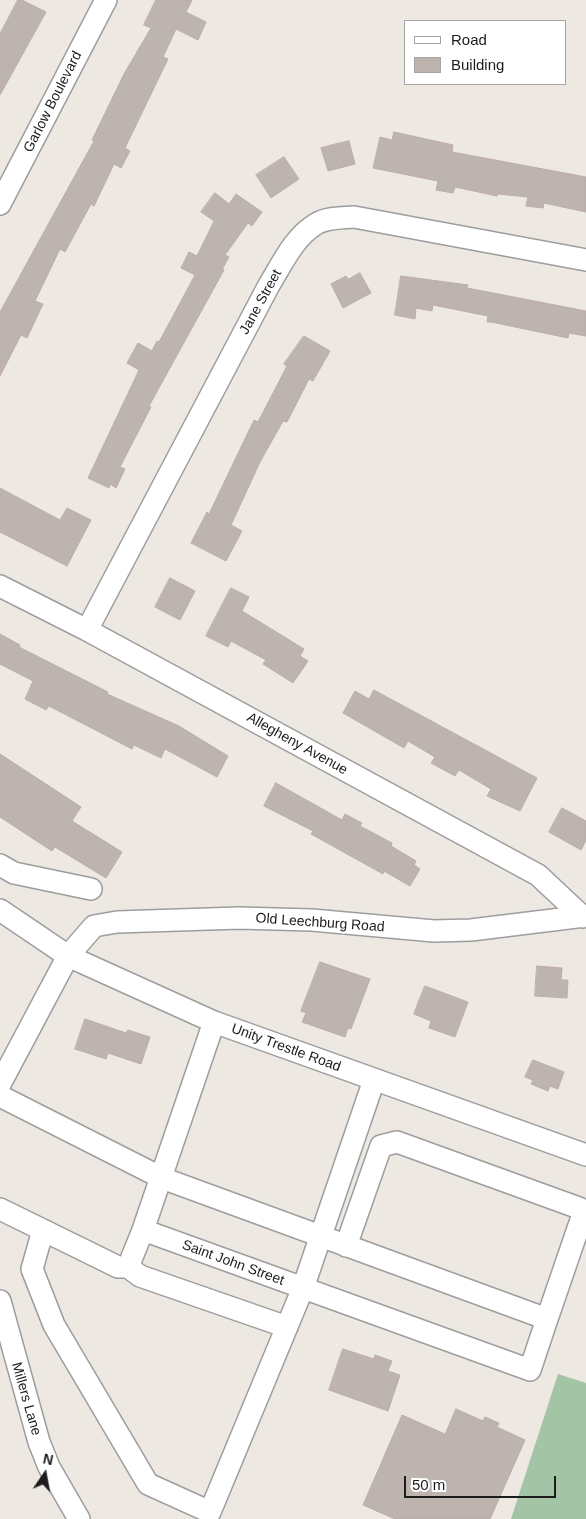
<!DOCTYPE html>
<style>
body{margin:0}
#map{position:relative;width:586px;height:1519px;overflow:hidden;background:#ede8e2;font-family:Helvetica,sans-serif}
canvas{display:block}
.legend{position:absolute;left:404px;top:20px;width:162px;height:65px;box-sizing:border-box;background:#fff;border:1px solid #a4a4a4;margin:0;padding:6px 9px;list-style:none;font-size:15px;color:#1c1c1c}
.legend li{display:flex;align-items:center;gap:10px;height:25px}
.legend b{width:25px;border:1px solid #a4a4a4}
.north{position:absolute;left:20px;top:1449px;width:50px;height:50px;-webkit-text-stroke:4px #fff;paint-order:stroke;rotate:12deg;font-size:14px;font-weight:700;line-height:20px;text-align:center;color:#1c1c1c}
.north::after{content:'';display:block;margin:auto;width:18px;height:22px;background:#1c1c1c;clip-path:polygon(50% 0,100% 100%,50% 72%,0 100%)}
.scale{position:absolute;left:404px;top:1476px;width:152px;height:22px;box-sizing:border-box;border:2px solid #1c1c1c;border-top:0;padding-left:6px;font-size:15px;line-height:18px;white-space:nowrap;color:#1c1c1c;-webkit-text-stroke:4px #fff;paint-order:stroke}
</style>
<div id="map">
<canvas width="586" height="1519"></canvas>
<ul class="legend">
<li><b style="height:6px;background:#fff"></b>Road</li>
<li><b style="height:14px;background:#bdb3af"></b>Building</li>
</ul>
<div class="north">N</div>
<div class="scale">50 m</div>
</div>
<script>
const ctx = document.querySelector('canvas').getContext('2d');
ctx.lineJoin = 'round';
function fillPath(path, color) {
  ctx.fillStyle = color;
  ctx.fill(path, 'evenodd');
}
function trace(path, color, width, dash) {
  ctx.strokeStyle = color;
  ctx.lineWidth = width;
  ctx.lineCap = dash ? 'butt' : 'round';
  ctx.setLineDash(dash || []);
  ctx.stroke(path);
}
function write(font, color, halo, rows, align = 'center') {
  ctx.font = font + ' Helvetica,sans-serif';
  ctx.lineWidth = 4;
  ctx.setLineDash([]);
  ctx.textBaseline = 'middle';
  ctx.strokeStyle = halo;
  ctx.fillStyle = color;
  for (const [text, x, y, turn = 0] of rows) {
    ctx.save();
    ctx.translate(x, y);
    ctx.rotate((+turn || 0) * Math.PI / 180);
    ctx.textAlign = isNaN(turn) ? turn : align;
    if (halo) ctx.strokeText(text, 0, 0);
    ctx.fillText(text, 0, 0);
    ctx.restore();
  }
}
const cemetery = new Path2D(`
 M558,1374L586,1383V1519H511Z`);
const building = new Path2D(`
 M18,0H22L46,12L0,95V34Z
 M156,0H192L186,12L206,22L198,40L176,29L163,57L168,59L125,148L130,151L121,168L114,164L94,206L91,204L65,252L60,249L35,301L43,304L27,338L21,335L0,376V312L94,141L92,140L124,74L151,28L144,25Z
 M394,132L453,145L452,152L586,177V212L544,203L543,208L526,206L528,197L498,194L497,196L455,187L453,193L436,190L438,181L373,168L380,137L392,140Z
 M349,141L355,164L328,171L321,148Z
 M284,157L299,179L271,198L256,175Z
 M215,193L229,204L236,194L262,212L252,226L248,223L225,255L229,257L222,270H224L149,406L151,407L120,467L125,469L116,488L110,484L109,488L88,478L139,370L127,363L138,343L152,351L157,341L159,342L195,275L181,268L189,252L197,256L214,221L201,212Z
 M360,273L371,293L343,308L331,284L346,276L348,279Z
 M401,276L468,285L467,288L586,311V336L569,333L568,338L491,322H487L488,316L433,305L432,311L416,308L415,319L395,315Z
 M304,336L330,351L313,381L309,379L287,422L283,421L260,462L231,525L242,531L226,561L191,543L207,512L209,514L254,420L258,422L287,366L284,364Z
 M0,488L60,520L67,508L91,520L67,566L0,532Z
 M170,578L195,591L180,620L155,607Z
 M231,588L249,597L242,611L304,649L300,656L308,661L293,683L263,664L266,660L231,641L228,647L206,636Z
 M0,634L20,645L19,647L108,692L107,694L179,726L228,756L217,777L165,749L161,758L134,745L132,749L49,706L46,710L25,699L33,681L0,664Z
 M374,690L537,778L520,811L487,796L491,789L459,770L455,776L431,763L435,757L408,741L404,748L343,713L355,691L369,699Z
 M0,754L81,807L72,821L122,852L106,878L55,847L52,851L0,817Z
 M276,783L342,820L345,814L362,823L360,826L392,843L391,846L416,861L414,865L420,869L410,886L384,871L383,874L311,834L313,831L264,806Z
 M562,808L586,821V840L581,850L549,832Z
 M320,962L370,979L351,1029L348,1028L345,1037L302,1022L306,1013L301,1011Z
 M537,966L562,968L561,980H568L567,998L535,996Z
 M425,986L468,1002L455,1037L429,1028L431,1021L414,1014Z
 M85,1019L126,1033L128,1030L150,1037L141,1064L108,1053L106,1059L75,1049Z
 M533,1060L564,1072L558,1089L550,1086L548,1091L531,1084L533,1080L525,1077Z
 M343,1349L374,1359L375,1355L392,1361L388,1371L400,1375L388,1411L329,1390Z
 M456,1409L483,1421L485,1417L499,1423L497,1427L525,1440L490,1519H395L363,1505L402,1415L445,1434Z`);
const minor = new Path2D(`
 M0,204L106,0
 M0,586L87,630L538,875L583,917
 M87,630L269,285C282,264 294,237 316,224C327,217 342,218 354,217L586,260
 M0,865L14,873L91,889
 M0,910L68,956L214,1022L586,1155
 M0,1084L68,956L94,926L117,922L239,918L312,920L434,931L471,930L586,916
 M0,1096L162,1178L547,1319L530,1370L143,1230L214,1022
 M0,1209L118,1267H128L140,1276L287,1327
 M43,1230L32,1269L54,1325L148,1484L210,1512L303,1288L374,1080
 M346,1246L381,1146L397,1142L579,1208L582,1217L547,1319
 M128,1267L143,1230
 M0,1301L39,1442L49,1467L79,1519`);
const streetNames = [
 ["Garlow Boulevard",53,102,-63],
 ["Jane Street",261,302,-61],
 ["Allegheny Avenue",297,744,29],
 ["Old Leechburg Road",320,923,4],
 ["Unity Trestle Road",286,1048,20],
 ["Saint John Street",233,1263,20],
 ["Millers Lane",26,1399,74]
];
fillPath(cemetery, '#a4c4a6');
fillPath(building, '#bdb3af');
trace(building, '#bdada5', 1);
trace(minor, '#9d9d9d', 24);
trace(minor, '#fff', 21);
write('14px', '#1c1c1c', '#fff', streetNames);
</script>
